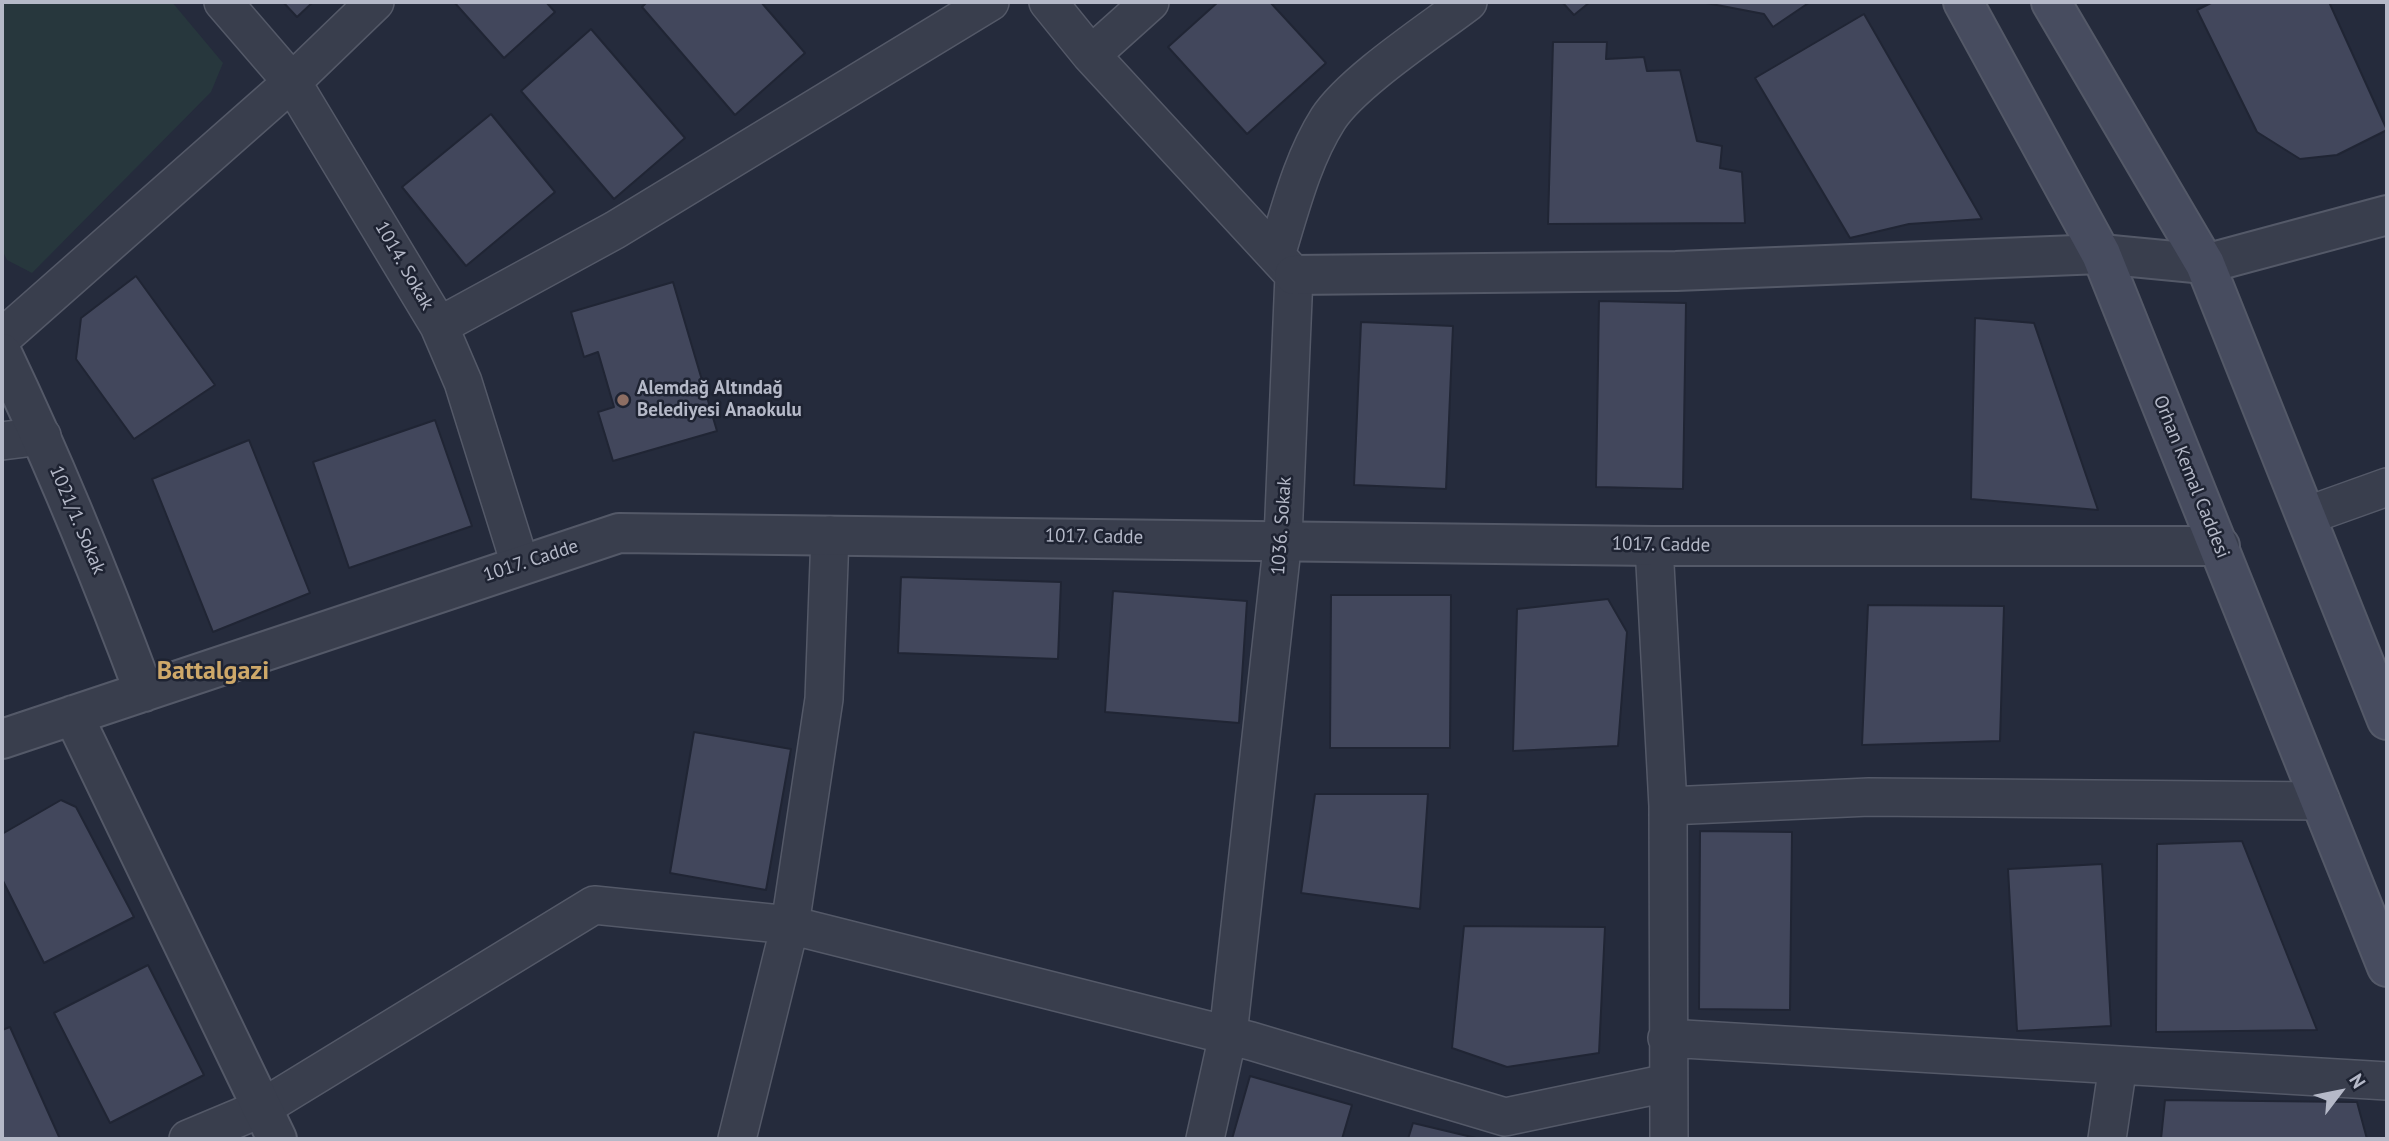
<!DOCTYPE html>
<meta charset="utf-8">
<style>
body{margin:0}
#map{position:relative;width:2389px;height:1141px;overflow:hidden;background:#252b3c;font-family:"PT Sans",sans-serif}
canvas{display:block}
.frame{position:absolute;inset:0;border:4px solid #b5b9c8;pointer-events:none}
.north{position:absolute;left:2305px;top:1057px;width:70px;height:70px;-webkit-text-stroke:5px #1e2332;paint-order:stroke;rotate:58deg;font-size:19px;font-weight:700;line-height:28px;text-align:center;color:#b5b9c8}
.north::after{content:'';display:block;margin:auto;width:24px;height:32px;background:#b5b9c8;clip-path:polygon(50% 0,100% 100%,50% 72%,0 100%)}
</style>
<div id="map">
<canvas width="2389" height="1141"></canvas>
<div class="frame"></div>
<div class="north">N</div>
</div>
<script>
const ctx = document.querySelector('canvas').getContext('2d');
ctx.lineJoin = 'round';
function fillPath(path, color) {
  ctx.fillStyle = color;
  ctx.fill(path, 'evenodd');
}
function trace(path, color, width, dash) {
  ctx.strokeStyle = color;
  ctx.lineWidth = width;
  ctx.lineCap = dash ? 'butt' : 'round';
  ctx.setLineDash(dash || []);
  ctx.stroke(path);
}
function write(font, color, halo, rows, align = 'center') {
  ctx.font = font + ' "PT Sans",sans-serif';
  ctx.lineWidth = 5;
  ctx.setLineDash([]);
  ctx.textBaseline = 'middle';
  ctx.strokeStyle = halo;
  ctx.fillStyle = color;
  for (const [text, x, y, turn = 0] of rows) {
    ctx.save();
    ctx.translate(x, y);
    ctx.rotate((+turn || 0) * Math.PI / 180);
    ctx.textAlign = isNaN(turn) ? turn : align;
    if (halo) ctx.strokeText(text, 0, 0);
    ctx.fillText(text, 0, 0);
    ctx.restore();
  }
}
const green = new Path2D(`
 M2,2H172L223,63L211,92L32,273L7,260L2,250Z`);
const building = new Path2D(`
 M283,2H313L297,17Z
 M454,2H546L555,12L504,58Z
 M647,2H761L805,53L735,115L642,7Z
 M1218,2H1270L1326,63L1247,134L1168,47Z
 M1562,2H1590L1574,15Z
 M1701,2H1810L1773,27L1764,14Z
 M2213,2H2329L2387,130L2337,155L2300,159L2257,132L2197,10Z
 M1864,14L1982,219L1909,224L1850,238L1755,78Z
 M591,29L685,138L614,199L521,91Z
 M1553,42H1607L1606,59L1644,57L1647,71L1680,70L1697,141L1722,146L1720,168L1742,172L1745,223L1548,224Z
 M491,114L555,192L466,266L402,187Z
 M136,276L215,385L134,439L76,359L81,318Z
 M673,282L717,431L613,461L598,412L614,407L598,352L584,357L571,312Z
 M1599,301L1686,303L1683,489L1596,487Z
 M1975,318L2034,323L2098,510L1971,499Z
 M1361,322L1453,326L1446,489L1354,485Z
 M435,420L472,526L349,568L313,462Z
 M249,440L310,593L213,632L152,479Z
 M901,577L1061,582L1058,659L898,653Z
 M1113,591L1247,601L1239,723L1105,712Z
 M1331,595H1451L1450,748H1330Z
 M1608,599L1627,632L1618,746L1513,751L1517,609Z
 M1868,605L2004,606L2000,741L1862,745Z
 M694,732L791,749L766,890L670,873Z
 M1315,794H1428L1420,909L1301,893Z
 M61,800L76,807L134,917L44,963L2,879V834Z
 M1700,831L1792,832L1790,1010L1699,1009Z
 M2242,841L2317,1030L2156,1032L2157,844Z
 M2102,864L2111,1026L2017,1031L2008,869Z
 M1464,926L1605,927L1599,1053L1507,1067L1452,1048Z
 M148,965L204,1075L110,1123L54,1013Z
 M10,1027L60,1139H2V1030Z
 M1250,1076L1352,1105L1342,1139H1232Z
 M2165,1100L2357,1102L2367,1139H2161Z
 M1413,1123L1480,1139H1408Z`);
const minor = new Path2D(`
 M223,2L292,82L439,326L463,382L520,564
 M1048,2L1091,55L1294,275L1283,539L1228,1035L1205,1139
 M1091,55L1150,2
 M1276,255C1290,210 1302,160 1328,119C1352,82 1430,31 1468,2
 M439,326L615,230L990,2
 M2,338L292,82L375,2
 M2,441L42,436
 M2306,516L2387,487
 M1654,546L1668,806L1669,1139
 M1668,806L1869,797L2321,801
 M1667,1038L2387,1081
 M188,1139L262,1108L594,905L790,925L1251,1041L1505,1117L1667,1083
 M737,1139L790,925L824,699L830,535
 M2107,1139L2118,1065`);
const tertiary = new Path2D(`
 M1294,275L1676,271L2101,254L2205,264L2387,215
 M2,353C55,464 101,577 144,692
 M73,715L277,1139
 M2,739L619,533L1654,546H2220`);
const secondary = new Path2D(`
 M1963,2L2101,254L2387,967
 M2051,2L2205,264L2387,720`);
const markers = [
 [623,400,7,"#8d6e63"]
];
const streetNames = [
 ["1014. Sokak",404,266,60],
 ["Orhan Kemal Caddesi",2191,477,68],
 ["1021/1. Sokak",77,520,67],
 ["1036. Sokak",1282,526,-86],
 ["1017. Cadde",1094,537,1],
 ["1017. Cadde",1661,545,1],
 ["1017. Cadde",531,561,-18]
];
const poiNames = [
 ["Alemdağ Altındağ",637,389],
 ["Belediyesi Anaokulu",637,411]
];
const districtNames = [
 ["Battalgazi",213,672]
];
fillPath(green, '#27373d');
fillPath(building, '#42475c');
trace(building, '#202534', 2);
trace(minor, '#545968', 40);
trace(tertiary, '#545968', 42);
trace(secondary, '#545968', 42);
trace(minor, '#393e4d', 37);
trace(tertiary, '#393e4d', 38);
trace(secondary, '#474c5f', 38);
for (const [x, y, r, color] of markers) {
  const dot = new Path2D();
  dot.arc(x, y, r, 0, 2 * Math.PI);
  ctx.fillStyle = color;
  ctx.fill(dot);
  trace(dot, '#1e2332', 2.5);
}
write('19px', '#b5b9c8', '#1e2332', streetNames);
write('bold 19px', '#b5b9c8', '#1e2332', poiNames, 'left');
write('bold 26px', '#cea869', '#1e2332', districtNames);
</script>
